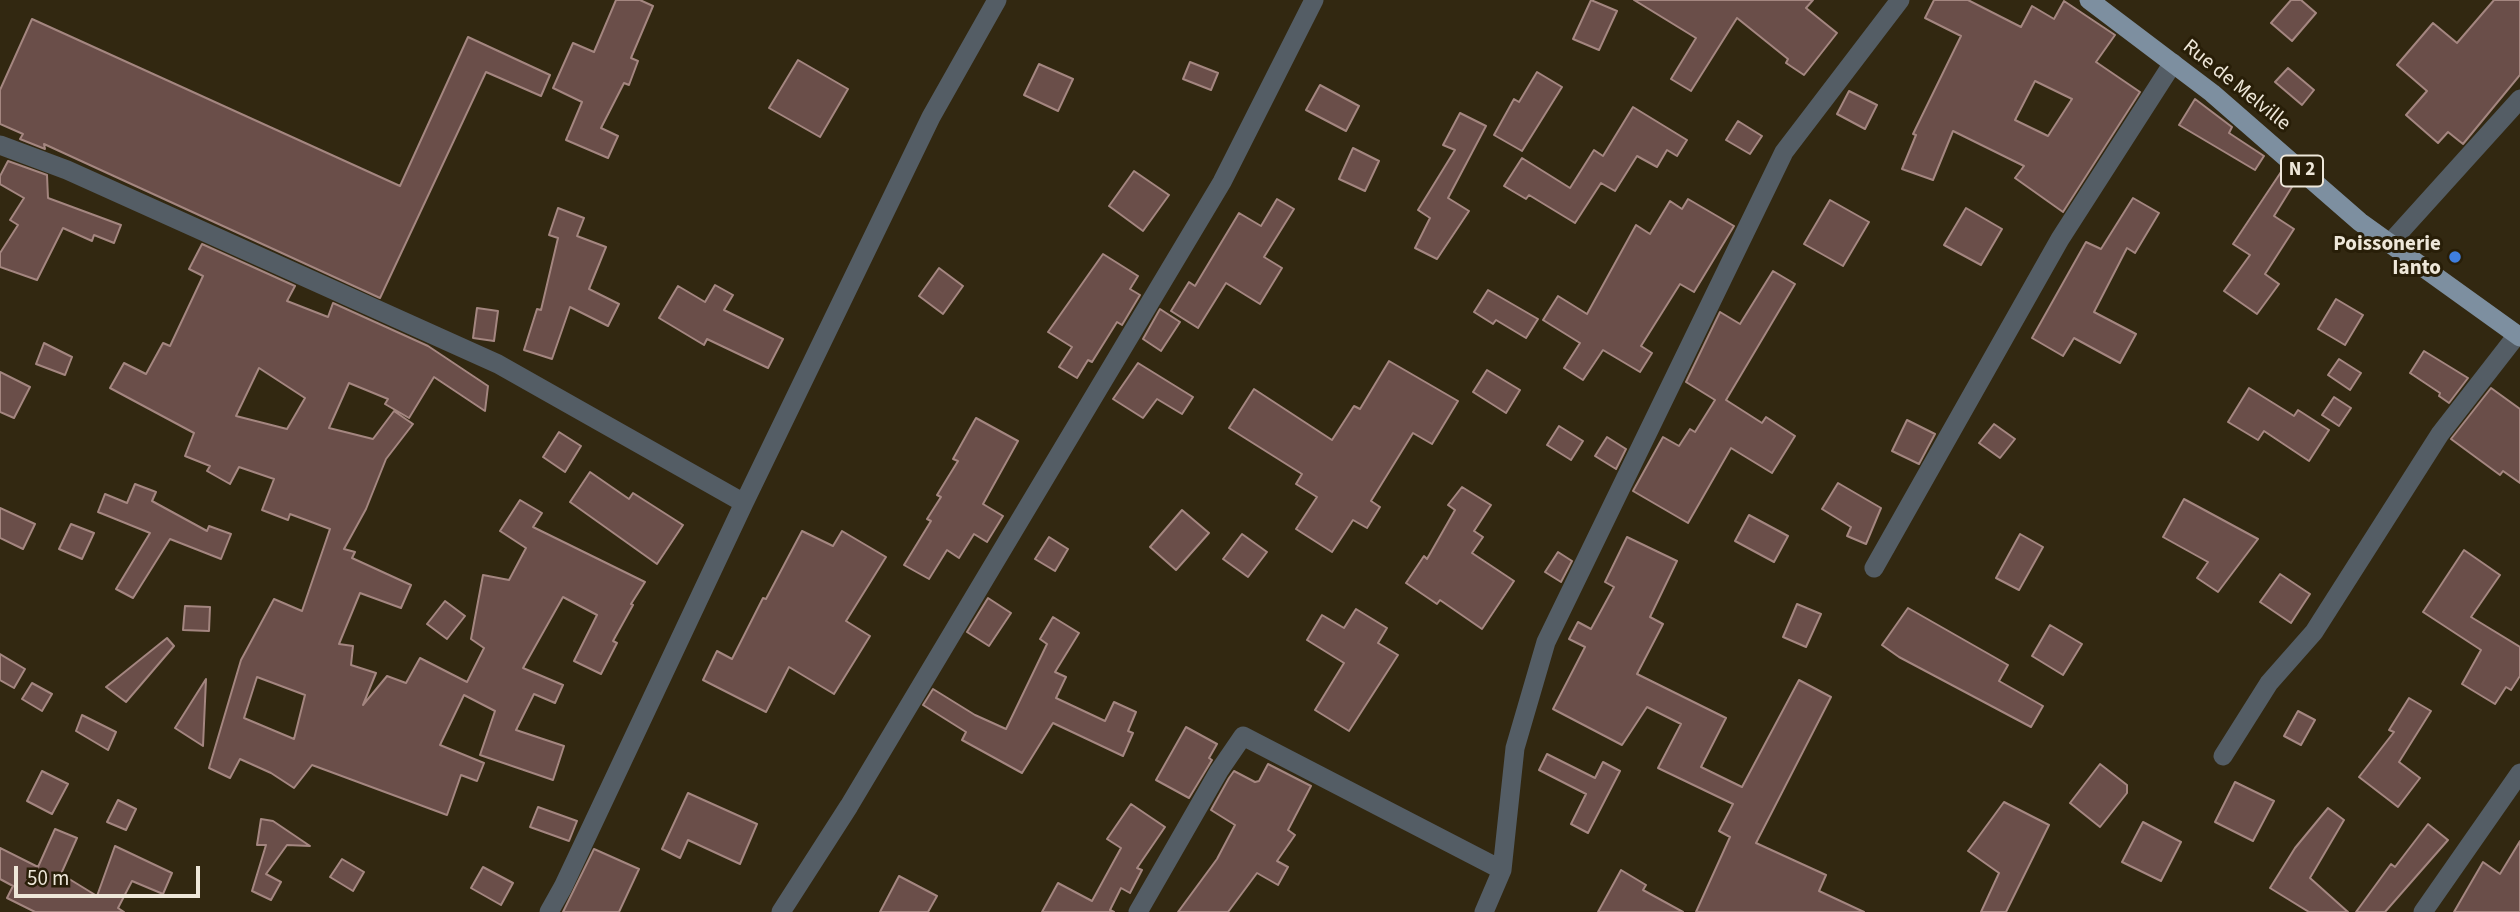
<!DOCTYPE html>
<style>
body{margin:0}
#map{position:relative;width:2520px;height:912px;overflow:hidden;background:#322811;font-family:"Source Sans 3",sans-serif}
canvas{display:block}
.scale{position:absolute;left:14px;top:866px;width:186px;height:32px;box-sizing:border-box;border:4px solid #eee7d9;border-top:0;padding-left:9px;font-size:21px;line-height:24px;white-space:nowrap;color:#eee7d9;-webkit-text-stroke:5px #281e08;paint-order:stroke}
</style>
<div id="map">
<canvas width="2520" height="912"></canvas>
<div class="scale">50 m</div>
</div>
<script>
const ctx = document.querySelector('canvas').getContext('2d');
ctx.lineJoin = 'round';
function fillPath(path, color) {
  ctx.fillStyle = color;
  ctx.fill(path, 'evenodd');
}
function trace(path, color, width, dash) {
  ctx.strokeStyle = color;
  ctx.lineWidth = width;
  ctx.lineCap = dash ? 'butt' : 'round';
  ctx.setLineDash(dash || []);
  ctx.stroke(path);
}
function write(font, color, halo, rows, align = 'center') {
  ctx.font = font + ' "Source Sans 3",sans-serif';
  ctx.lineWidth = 6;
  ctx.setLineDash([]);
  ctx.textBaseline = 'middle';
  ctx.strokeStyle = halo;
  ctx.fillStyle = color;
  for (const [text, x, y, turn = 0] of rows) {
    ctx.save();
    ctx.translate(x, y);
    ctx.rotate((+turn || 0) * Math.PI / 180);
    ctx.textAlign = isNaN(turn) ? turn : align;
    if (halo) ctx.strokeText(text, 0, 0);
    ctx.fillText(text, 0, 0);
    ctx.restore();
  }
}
const building = new Path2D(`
 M616,0H640L653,6L631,58L638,61L629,85L624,83L601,128L618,136L608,158L566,140L582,102L553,88L573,43L594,52Z
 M1591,0L1617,11L1599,50L1573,39Z
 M1634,0H1813L1806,8L1837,33L1804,75L1786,63L1788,59L1737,18L1691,91L1671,79L1696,38Z
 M1934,0H1968L2021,27L2032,6L2054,19L2064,1L2115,35L2096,62L2140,92L2063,212L2015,178L2024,166L1953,131L1933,180L1902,169L1916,135L1913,134L1961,36L1925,18ZM2035,81L2072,99L2048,136L2015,120Z
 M2291,0H2301L2316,13L2292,41L2271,23Z
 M2494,0H2520V75L2463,144L2448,132L2438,143L2406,115L2427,91L2397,65L2433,23L2457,43Z
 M32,19L400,186L468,37L550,75L541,96L486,72L380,298L44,144L45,149L20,139L23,134L0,124V90Z
 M798,60L848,89L820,137L769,108Z
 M1190,62L1218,73L1211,90L1183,79Z
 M1039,64L1073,79L1058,111L1024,95Z
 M2288,68L2314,90L2302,105L2275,82Z
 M1537,72L1562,87L1522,151L1494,135L1514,99L1519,102Z
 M1320,85L1359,106L1346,131L1306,110Z
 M1849,91L1877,105L1865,129L1837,114Z
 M2195,99L2232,127L2229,133L2264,156L2255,170L2179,125Z
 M1633,107L1687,140L1677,156L1667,150L1657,167L1637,156L1615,191L1601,183L1575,223L1529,195L1526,199L1504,186L1522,158L1570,188L1594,150L1603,156Z
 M1460,113L1486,126L1448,198L1469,211L1437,259L1415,248L1430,218L1418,210L1455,150L1443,145Z
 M1738,121L1762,136L1750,154L1726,140Z
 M1353,148L1379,161L1365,191L1339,179Z
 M8,161L47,175L48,198L121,225L114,243L94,235L92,241L63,228L37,280L0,267V253L18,225L10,220L24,198L0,184V176Z
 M1134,171L1169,195L1143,231L1109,206Z
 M2281,172L2295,182L2274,216L2294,229L2265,274L2279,284L2257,314L2224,291L2250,255L2233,244Z
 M2133,198L2159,213L2135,253L2127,248L2094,312L2136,334L2120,363L2074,338L2063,356L2032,338L2086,242L2101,249Z
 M1277,199L1294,209L1264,257L1282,268L1260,304L1226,283L1198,328L1171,311L1189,282L1195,286L1239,213L1261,226Z
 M1688,199L1734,226L1694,292L1680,284L1641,346L1652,353L1640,372L1603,350L1583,380L1564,368L1580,343L1543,320L1558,296L1587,314L1636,225L1650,234L1670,201L1682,209Z
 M1830,200L1869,222L1843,266L1804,244Z
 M558,208L584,218L577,236L606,247L589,289L619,304L608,326L570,307L552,359L524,350L537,309L541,310L558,238L549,235Z
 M1966,208L2002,229L1981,265L1944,245Z
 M202,244L295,286L287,301L328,317L333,303L428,346L488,386L485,411L434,377L409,418L385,404L388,399L349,383L329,428L373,439L394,411L413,424L386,459L366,509L344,549L355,552L352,558L411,585L401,608L360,593L339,644L353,646L351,665L376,673L363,705L387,676L406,683L420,658L467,682L484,648L471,639L483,575L509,580L526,548L500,531L520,500L542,513L533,527L645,582L631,604L633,605L613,641L617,643L601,674L574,661L597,615L563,597L523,668L563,685L555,703L534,694L516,730L564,746L553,780L480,755L495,711L464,695L440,745L484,763L477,781L461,775L447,815L312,765L294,788L271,773L240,759L230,778L209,768L241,660L274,599L302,611L330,529L290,514L288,520L262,510L274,479L239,467L230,484L207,471L210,466L185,456L194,433L110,388L124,363L146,374L163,343L170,346L203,276L189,269ZM259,368L305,398L287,429L236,416ZM257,677L305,695L294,739L244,718Z
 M1103,254L1138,276L1130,289L1140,295L1122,325L1117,322L1092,362L1088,360L1077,378L1059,367L1072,347L1048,332Z
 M939,268L963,286L943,314L919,296Z
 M1773,271L1795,284L1726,400L1762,423L1766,417L1795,436L1772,473L1731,448L1688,523L1633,491L1663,437L1679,446L1690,429L1695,432L1715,400L1686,382L1720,312L1740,324Z
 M715,285L733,295L724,310L783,339L768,368L707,339L704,345L659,318L678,286L705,302Z
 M1488,290L1538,319L1526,338L1496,320L1493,324L1474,312Z
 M2336,299L2363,315L2345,345L2318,329Z
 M477,308L498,311L494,341L473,338Z
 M1160,309L1180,322L1161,351L1143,339Z
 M44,343L72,357L65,375L36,364Z
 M2424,351L2468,378L2449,403L2439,396L2440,393L2410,373Z
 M2339,359L2361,373L2350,390L2328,375Z
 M1389,361L1458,401L1432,444L1413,433L1371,501L1380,507L1367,528L1353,520L1332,552L1296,529L1317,497L1296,484L1302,474L1229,428L1254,389L1332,440L1354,406L1360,409Z
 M1138,363L1193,397L1182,414L1157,399L1143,418L1113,399Z
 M1487,370L1520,390L1506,413L1473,392Z
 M0,372L30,387L14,418L0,412Z
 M2249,388L2294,416L2298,410L2329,430L2309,461L2264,431L2258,440L2228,422Z
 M2491,388L2520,409V483L2503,471L2500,475L2451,439Z
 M2334,397L2351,408L2339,426L2322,415Z
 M976,418L1018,441L983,504L1003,516L987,542L974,534L959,558L947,550L929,579L904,565L931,521L927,519L941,497L937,495L958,461L953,459Z
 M1907,420L1935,434L1919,464L1892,451Z
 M1994,424L2015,439L2000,458L1979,443Z
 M1559,426L1583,441L1571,460L1547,445Z
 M559,432L581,446L565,472L543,457Z
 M1607,437L1626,449L1616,469L1595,456Z
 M590,472L629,499L633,493L683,525L657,564L570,502Z
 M1838,483L1881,508L1866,544L1847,536L1851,527L1822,509Z
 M135,484L156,492L152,501L207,531L209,526L231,534L221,559L170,539L133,598L116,589L150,533L98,512L105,494L127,503Z
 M1462,487L1491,505L1474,531L1483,537L1472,553L1514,581L1482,629L1440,600L1437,604L1406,583L1424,556L1427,559L1455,510L1448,505Z
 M2184,499L2258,539L2218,592L2197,578L2208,562L2163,537Z
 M0,508L35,524L23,549L0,538Z
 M1182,510L1209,533L1176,570L1150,547Z
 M1749,515L1788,536L1774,562L1735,541Z
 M71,524L94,533L82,559L59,549Z
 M802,531L833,546L842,531L886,557L846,621L870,636L834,694L789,667L766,712L703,680L717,651L732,659L763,598L766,599Z
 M1242,534L1267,552L1248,577L1223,559Z
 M2020,534L2043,547L2019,590L1996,578Z
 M1049,537L1068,549L1055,571L1035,559Z
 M1627,537L1677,561L1650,617L1663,624L1637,674L1726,718L1701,767L1742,787L1799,680L1831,697L1756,843L1826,875L1819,891L1864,912H1696L1730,837L1719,831L1733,804L1658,768L1681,724L1647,707L1622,745L1553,709L1585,647L1569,639L1578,622L1591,629L1614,587L1605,582Z
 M2464,550L2500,575L2471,617L2520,647V676L2511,690L2506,687L2495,704L2462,684L2481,650L2423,612Z
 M1558,552L1572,561L1561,582L1545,572Z
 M2280,574L2310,594L2291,623L2260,602Z
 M988,598L1011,613L989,646L967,632Z
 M445,601L465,616L447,639L427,624Z
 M1797,604L1821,614L1806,647L1783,637Z
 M185,606L210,607L209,631L183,630Z
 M1908,608L2008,665L1999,681L2043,706L2031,727L1899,657L1882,645Z
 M1356,609L1387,628L1378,643L1398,655L1349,731L1315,710L1344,663L1307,640L1322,615L1344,628Z
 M1053,617L1079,633L1055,672L1066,677L1056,698L1105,721L1114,702L1136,712L1128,731L1133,733L1123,756L1053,723L1022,773L962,740L966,732L923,705L933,689L975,715L1006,729L1047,644L1040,639Z
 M2050,625L2082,644L2063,675L2032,656Z
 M167,638L174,646L126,702L106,687Z
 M0,654L25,669L14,688L0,680Z
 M206,679L203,746L175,728Z
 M32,683L52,694L42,711L22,699Z
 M2409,698L2431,711L2399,762L2420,778L2398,807L2359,777L2394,732L2389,730Z
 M2298,711L2315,720L2301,745L2284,736Z
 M82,715L116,732L108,750L76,731Z
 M1186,727L1217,744L1209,758L1212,760L1189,798L1156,780Z
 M1547,754L1595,778L1603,762L1620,771L1588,833L1571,824L1586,794L1539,770Z
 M1268,764L1311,786L1288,830L1295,835L1277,861L1288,867L1278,885L1257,873L1228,912H1178L1217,859L1235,825L1211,810L1229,778L1234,771L1255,782L1259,781Z
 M2100,764L2127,785V793L2100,827L2070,803Z
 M42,771L68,784L52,814L27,801Z
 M2235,782L2274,801L2253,841L2215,822Z
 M688,793L757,824L740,864L688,840L680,858L662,849Z
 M118,800L136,809L126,830L107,822Z
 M2004,802L2049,825L2006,912H1981L1999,873L1968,851Z
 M1131,804L1165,827L1137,868L1142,870L1130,893L1121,888L1110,910L1114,912H1042L1058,883L1092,901L1121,848L1107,839Z
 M538,807L577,821L569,841L530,827Z
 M2328,808L2344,820L2310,878L2348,912H2309L2270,888L2295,848Z
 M261,819L273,821L310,846L287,845L266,874L281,882L271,900L252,891L266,845H257Z
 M2143,822L2181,842L2161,881L2122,862Z
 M2428,824L2448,840L2385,912H2356L2391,864L2395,867Z
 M55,829L77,838L61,874L97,896L115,846L172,873L163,894L132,881L118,908L124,912H35L7,898L13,886L0,879V848L38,867Z
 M2520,841V912H2454L2483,862L2500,874Z
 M594,849L639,869L619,912H563Z
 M342,859L364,872L353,891L330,877Z
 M483,867L513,883L501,905L471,888Z
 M1621,870L1646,885L1643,890L1683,912H1598Z
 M899,876L937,896L928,912H880Z`);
const minor = new Path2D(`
 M0,145L67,170L498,364L744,503
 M2389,244L2520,99
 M1874,568L2060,239L2173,63
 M2223,756L2269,683L2314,632L2440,434L2517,335
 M549,912L563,887L744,503L931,117L997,0
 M781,912L849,806L1222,182L1314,0
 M1138,912L1219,771L1243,736L1502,870
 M1484,912L1502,870L1515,748L1546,642L1784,152L1900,0
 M2423,912L2520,773`);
const primary = new Path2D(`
 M2089,0L2212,93L2360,222L2520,337`);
const markers = [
 [2455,257,7,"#3f7fe0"]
];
const shields = [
 [2302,171,42]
];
const shieldNames = [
 ["N 2",2302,171]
];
const streetNames = [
 ["Rue de Melville",2236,86,39]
];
const poiNames = [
 ["Poissonerie",2441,245],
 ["Ianto",2441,269]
];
fillPath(building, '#6a4e49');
trace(building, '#a48680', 2);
trace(minor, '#545d65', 19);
trace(primary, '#7d8fa0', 19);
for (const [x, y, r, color] of markers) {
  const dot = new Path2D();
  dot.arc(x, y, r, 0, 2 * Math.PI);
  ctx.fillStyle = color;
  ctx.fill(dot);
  trace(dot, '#281e08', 2.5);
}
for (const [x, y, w] of shields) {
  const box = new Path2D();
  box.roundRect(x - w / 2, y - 15.5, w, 31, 5);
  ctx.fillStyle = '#281e08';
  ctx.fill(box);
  trace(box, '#eee7d9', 2);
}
write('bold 19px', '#eee7d9', null, shieldNames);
write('21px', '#eee7d9', '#281e08', streetNames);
write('bold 21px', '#eee7d9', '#281e08', poiNames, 'right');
</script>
